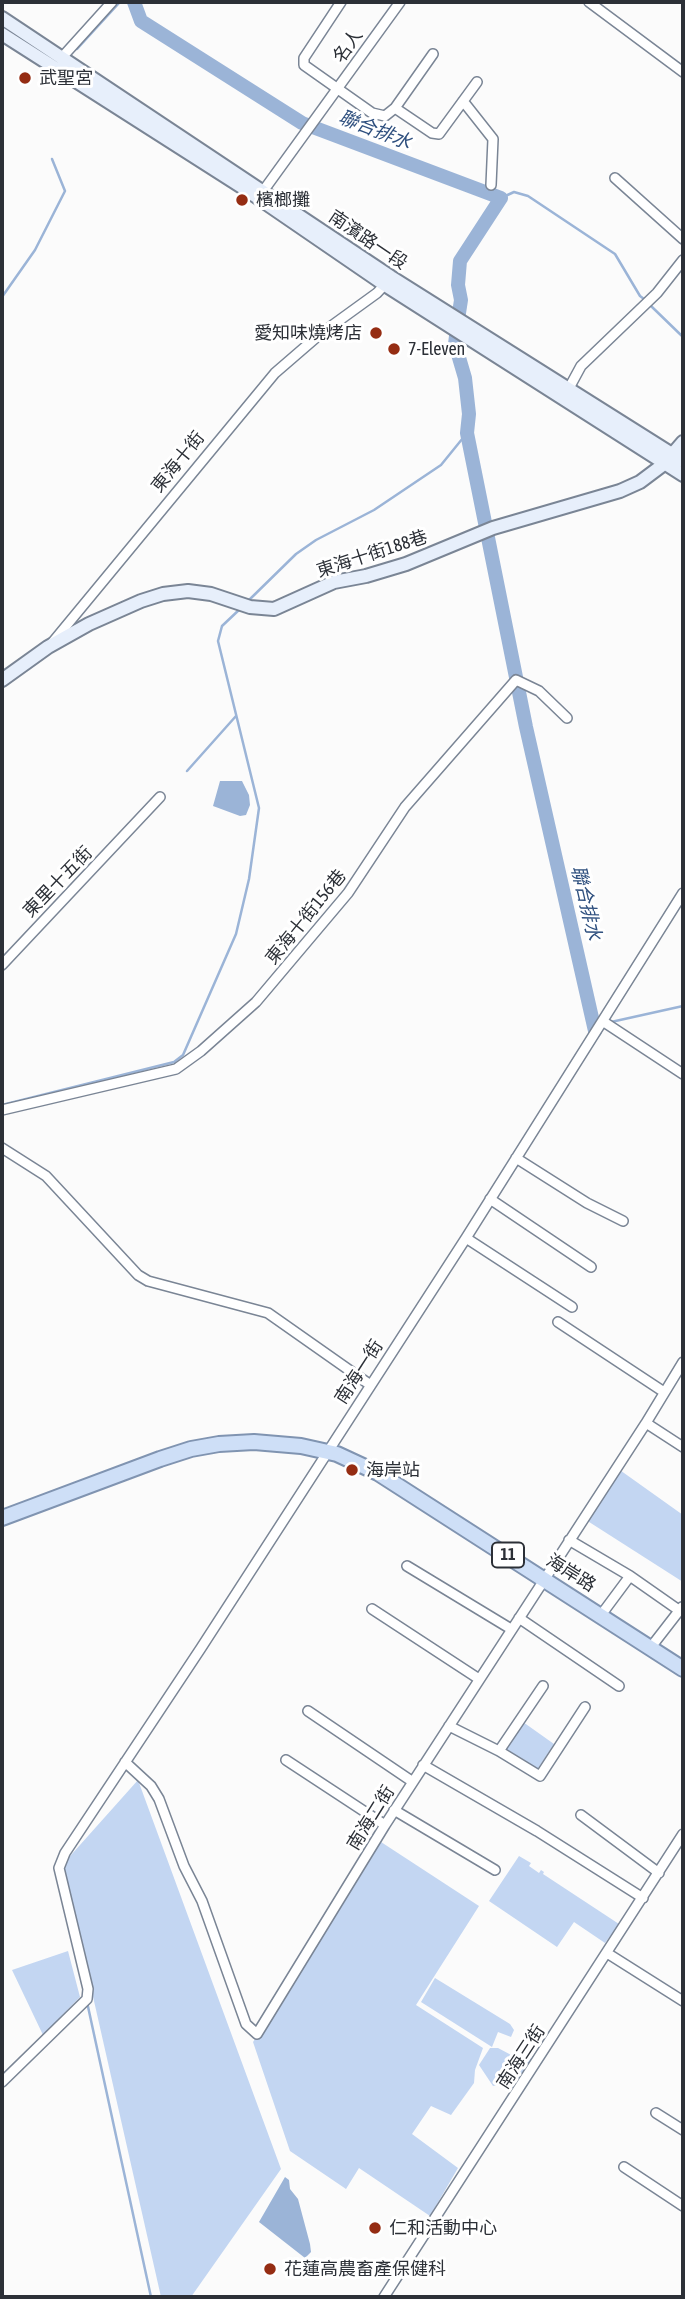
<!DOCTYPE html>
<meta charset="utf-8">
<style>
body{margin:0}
#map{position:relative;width:685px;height:2299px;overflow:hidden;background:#fbfbfb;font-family:"Asap Condensed",sans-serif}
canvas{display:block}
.frame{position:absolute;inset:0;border:4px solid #2c3037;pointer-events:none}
</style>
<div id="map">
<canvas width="685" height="2299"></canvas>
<div class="frame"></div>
</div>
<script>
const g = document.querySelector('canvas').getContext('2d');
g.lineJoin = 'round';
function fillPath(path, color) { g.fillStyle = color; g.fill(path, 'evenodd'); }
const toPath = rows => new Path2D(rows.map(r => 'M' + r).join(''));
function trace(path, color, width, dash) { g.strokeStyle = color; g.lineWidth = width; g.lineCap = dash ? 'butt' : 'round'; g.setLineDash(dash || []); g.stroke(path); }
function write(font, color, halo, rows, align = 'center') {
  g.font = font + ' "Asap Condensed","Noto Sans TC",sans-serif'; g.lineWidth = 6; g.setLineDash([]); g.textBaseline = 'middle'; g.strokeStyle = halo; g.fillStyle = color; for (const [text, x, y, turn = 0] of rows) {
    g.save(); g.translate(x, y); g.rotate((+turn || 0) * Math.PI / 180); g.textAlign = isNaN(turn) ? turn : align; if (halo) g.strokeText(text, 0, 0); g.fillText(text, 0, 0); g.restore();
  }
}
const green = toPath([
 [617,1468,683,1515,683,1582,586,1520],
 [523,1722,554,1744,537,1770,504,1752],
 [138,1780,281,2169,191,2297,161,2297,63,1864],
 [381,1842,479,1906,416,2005,483,2048,475,2070,474,2083,451,2115,431,2106,412,2134,458,2168,430,2216,359,2168,346,2189,290,2151,253,2042,292,1985],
 [519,1856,531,1863,529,1866,539,1873,541,1870,544,1872,543,1874,619,1924,605,1943,574,1922,557,1947,489,1901],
 [68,1951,80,1997,43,2035,12,1970],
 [435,1978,510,2024,514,2030,511,2037,498,2032,492,2047,421,2002],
 [490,2048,498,2048,515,2057,525,2054,533,2059,511,2091,504,2089,502,2084,493,2086,479,2065]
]);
const water = toPath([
 [220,781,242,781,249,795,250,805,246,815,240,816,213,806],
 [285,2177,289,2180,290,2189,298,2199,310,2244,311,2252,305,2258,259,2222]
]);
const stream = toPath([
 [77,49,120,2],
 [501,198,514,192,528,196,615,254,640,296,644,299],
 [2,297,35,250,65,191,52,159],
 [651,306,683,337],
 [247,602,296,554,316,540,374,510,441,465,467,433],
 [187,771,236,716],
 [611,1022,683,1006],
 [2,1105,174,1062,183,1055,236,934,249,879,259,808,218,641,222,626,240,609],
 [87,2002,151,2297]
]);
const river = toPath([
 [134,2,141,21,302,123,501,198,460,261,458,285,461,300,457,326],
 [456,336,455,344,465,378,469,414,467,433,526,727,595,1031]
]);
const street = toPath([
 [341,2,304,58,304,65,372,113,385,116,395,108,433,54],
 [589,2,683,72],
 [62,61,65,54,112,2],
 [463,101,493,139,491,185],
 [395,108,432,133,439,134,477,82],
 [615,178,683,239],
 [261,194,400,2],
 [568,390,581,366,657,293,683,260],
 [52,643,275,373,319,335,377,293,389,280],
 [2,965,160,797],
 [604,1022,683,1074],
 [2,1110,176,1069,201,1051,256,1002,348,893,405,807,516,680,539,691,567,718],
 [2,1148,46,1176,138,1275,148,1281,268,1313,369,1384],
 [516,1158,587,1203,623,1221],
 [490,1199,591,1267],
 [466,1238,572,1307],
 [558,1322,664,1392],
 [646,1423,683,1447],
 [569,1540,630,1576,680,1611],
 [407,1566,511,1629],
 [372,1609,479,1679],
 [601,1615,630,1576],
 [519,1618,619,1686],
 [651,1647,682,1607],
 [308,1711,413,1782],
 [449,1726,499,1751,540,1776,585,1707],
 [499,1751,543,1686],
 [286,1760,385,1825],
 [125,1762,151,1786,159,1799,184,1866,202,1901,246,2024,257,2034,385,1825,646,1423,683,1362],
 [423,1765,537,1831,643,1898],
 [394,1810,495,1870],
 [581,1815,659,1873],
 [607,1953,683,2001],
 [2,2082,87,1999,88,1989,59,1868,65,1853,201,1648,466,1238,683,893],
 [656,2113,683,2130],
 [624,2167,683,2206],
 [384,2297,683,1834]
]);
const secondary = toPath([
 [2,18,391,277,683,461],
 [2,34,245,189,385,285,683,475],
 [2,680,48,647,89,624,141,601,163,594,188,591,211,594,250,607,274,609,334,582,366,576,406,564,493,528,620,491,640,482,664,464,683,442]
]);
const primary = toPath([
 [2,1518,160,1459,191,1449,219,1444,254,1442,301,1446,337,1454,378,1473,683,1669]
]);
const markers = [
 [25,78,7,"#952d13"],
 [242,200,7,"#952d13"],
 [376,333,7,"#952d13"],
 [394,349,7,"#952d13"],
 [352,1470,7,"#952d13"],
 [375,2228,7,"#952d13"],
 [270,2269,7,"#952d13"]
];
const shields = [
 [508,1555,32]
];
const shieldNames = [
 ["11",508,1555]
];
const streetNames = [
 ["名人",348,46,-54],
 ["南濱路一段",368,240,34],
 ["東海十街",178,462,-51],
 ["東海十街188巷",372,554,-18],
 ["東里十五街",58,882,-46],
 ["東海十街156巷",306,917,-51],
 ["南海一街",359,1372,-57],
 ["海岸路",571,1573,32],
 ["南海二街",371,1818,-58],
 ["南海三街",521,2057,-57]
];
const poiNames = [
 ["武聖宮",39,78],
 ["檳榔攤",256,200],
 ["愛知味燒烤店",362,333,"right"],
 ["7-Eleven",408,349],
 ["海岸站",366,1470],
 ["仁和活動中心",389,2228],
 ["花蓮高農畜產保健科",284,2269]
];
const waterNames = [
 ["聯合排水",375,130,21],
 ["聯合排水",586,903,77]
];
fillPath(green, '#c3d6f2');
fillPath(water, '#9bb4d7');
trace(stream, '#9bb4d7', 2.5);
trace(river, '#9bb4d7', 14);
trace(street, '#7a8595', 12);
trace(secondary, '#7a8595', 16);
trace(primary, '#8094b1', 18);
trace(street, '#fff', 9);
trace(secondary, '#e7effb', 12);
trace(primary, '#cedff7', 14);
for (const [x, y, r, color] of markers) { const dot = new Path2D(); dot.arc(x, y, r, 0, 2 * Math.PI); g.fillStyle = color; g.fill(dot); trace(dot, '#fff', 2.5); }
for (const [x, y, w] of shields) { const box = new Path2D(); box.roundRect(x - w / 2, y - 12.5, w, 25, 5); g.fillStyle = '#fff'; g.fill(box); trace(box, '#2c3037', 2); }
write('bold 16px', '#2c3037', null, shieldNames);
write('18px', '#2c3037', '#fff', streetNames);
write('18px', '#2c3037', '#fff', poiNames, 'left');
write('italic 19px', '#2e4f7e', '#fff', waterNames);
</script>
